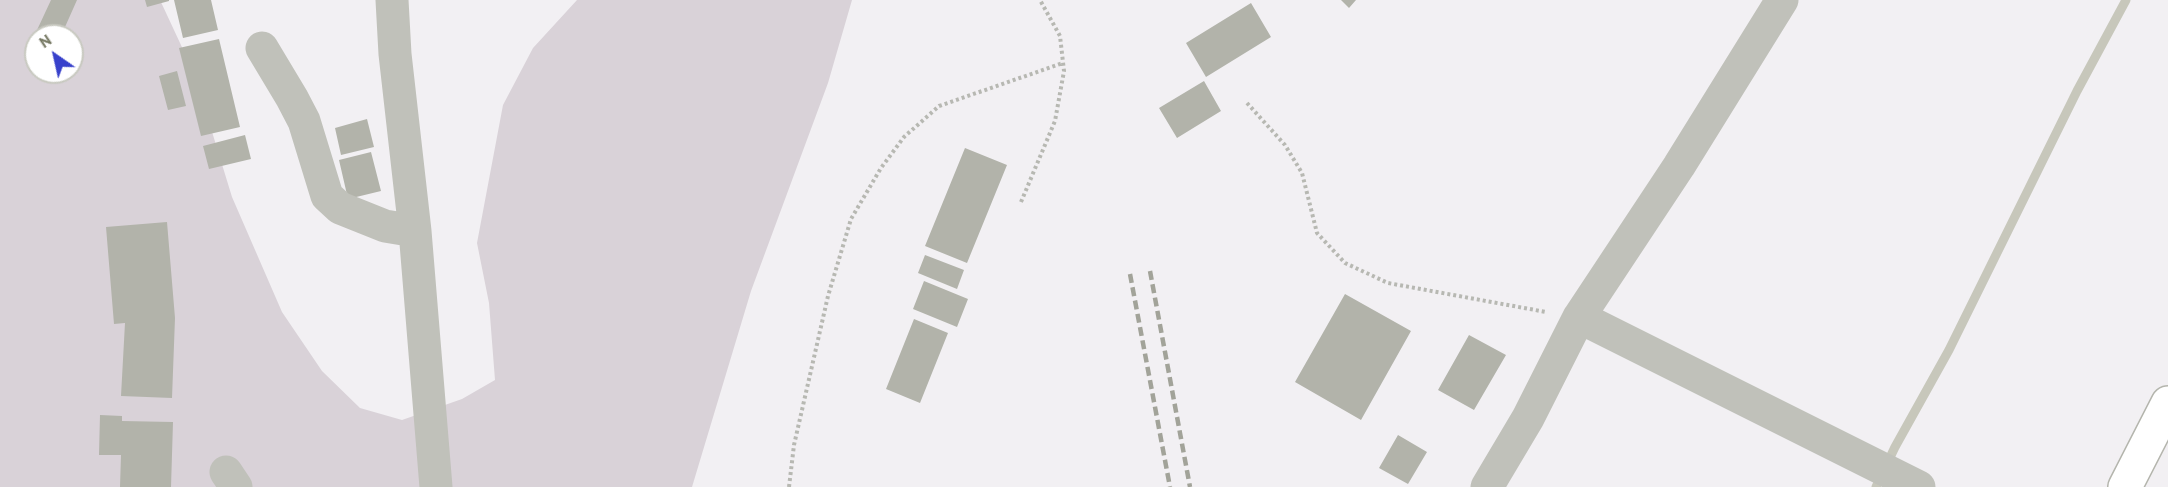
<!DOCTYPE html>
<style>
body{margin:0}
#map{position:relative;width:2168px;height:487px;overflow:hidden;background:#f2f0f3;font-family:"PT Sans",sans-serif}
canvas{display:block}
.north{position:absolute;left:24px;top:24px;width:60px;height:60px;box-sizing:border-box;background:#fff;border:2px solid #c8c9c0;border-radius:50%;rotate:326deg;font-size:16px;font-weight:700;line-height:24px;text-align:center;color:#757862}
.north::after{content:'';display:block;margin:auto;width:21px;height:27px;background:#3841cb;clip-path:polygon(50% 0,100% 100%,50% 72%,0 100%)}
</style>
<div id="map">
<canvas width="2168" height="487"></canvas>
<div class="north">N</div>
</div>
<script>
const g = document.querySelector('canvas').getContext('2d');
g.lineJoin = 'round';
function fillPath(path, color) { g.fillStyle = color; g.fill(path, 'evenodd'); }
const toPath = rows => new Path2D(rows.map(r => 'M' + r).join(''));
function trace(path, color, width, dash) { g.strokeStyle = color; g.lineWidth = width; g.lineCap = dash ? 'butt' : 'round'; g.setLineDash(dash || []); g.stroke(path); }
const green = toPath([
 [0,0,160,0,194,73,232,197,282,312,322,371,360,408,402,420,462,399,495,380,489,303,477,243,503,105,533,48,577,0,852,0,828,83,751,291,692,487,0,487],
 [36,36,72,36,72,72,36,72]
]);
const stream = toPath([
 [1876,487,1895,447,1949,350,2077,91,2126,0]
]);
const building = toPath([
 [51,0,77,0,61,36,36,36,36,45,31,43],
 [145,0,169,0,169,1,147,7],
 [174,0,211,0,218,30,183,38],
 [1341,0,1356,0,1349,8],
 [1251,3,1271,37,1206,77,1186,43],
 [219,39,240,127,201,136,179,48],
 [177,71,186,106,168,110,159,76],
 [1204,81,1221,111,1177,138,1159,108],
 [367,119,374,147,341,155,335,128],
 [245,135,251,159,209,169,203,146],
 [965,148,1007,165,967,263,925,246],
 [371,152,381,191,348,199,339,160],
 [167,222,175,318,172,398,121,396,125,323,114,324,106,227],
 [925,255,964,270,957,289,918,273],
 [924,281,968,299,957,327,913,309],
 [1345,294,1411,331,1361,420,1295,382],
 [914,319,948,333,920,403,886,389],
 [1469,335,1506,355,1474,410,1438,390],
 [100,415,122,416,122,421,173,422,171,487,120,487,121,455,99,455],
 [1398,435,1427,452,1408,484,1379,468]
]);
const path = toPath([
 [1247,103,1285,145,1302,173,1317,233,1345,263,1388,283,1546,312],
 [1021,202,1055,121,1064,71,1060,36,1040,0],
 [789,487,794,445,828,296,851,219,881,168,904,137,939,106,1063,63]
]);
const street = toPath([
 [392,0,395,54,415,231,436,487],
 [262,48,292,98,304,121,327,196,340,208,385,226,415,231],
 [1579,317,1919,487],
 [226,472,236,487],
 [1487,487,1528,418,1579,317,1679,166,1782,0]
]);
const secondary = toPath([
 [2125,487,2168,403]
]);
const rail = toPath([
 [1150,271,1190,487],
 [1130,274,1170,487]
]);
fillPath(green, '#d9d2d8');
trace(stream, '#c7c7bb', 9);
fillPath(building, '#b2b3aa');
trace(secondary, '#b4b5ad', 36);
trace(path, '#b7b8b2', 4, [3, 3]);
trace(street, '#c0c1ba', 33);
trace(secondary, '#fff', 33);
trace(rail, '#a2a399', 4.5, [9, 4.5]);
</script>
